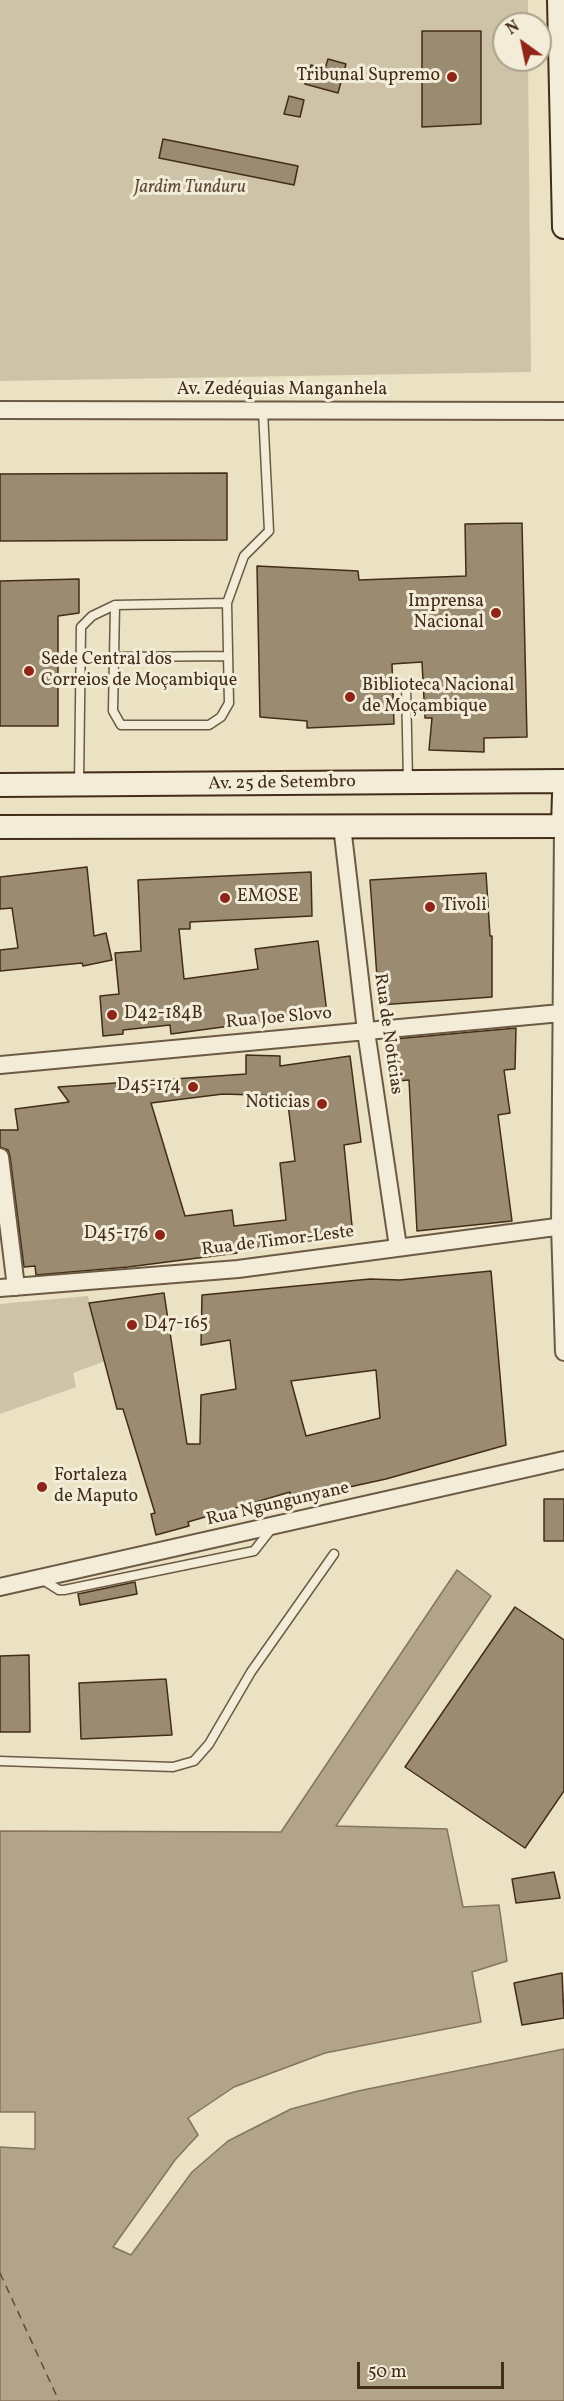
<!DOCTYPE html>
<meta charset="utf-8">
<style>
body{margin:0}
#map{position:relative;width:564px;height:2401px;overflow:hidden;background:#ebe2c3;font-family:Vollkorn,serif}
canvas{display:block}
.north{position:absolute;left:492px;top:12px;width:60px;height:60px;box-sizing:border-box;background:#f2ecd8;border:2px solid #aca08c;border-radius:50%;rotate:327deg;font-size:16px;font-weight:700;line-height:24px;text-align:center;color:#432d19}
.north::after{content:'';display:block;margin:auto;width:21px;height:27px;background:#8f2418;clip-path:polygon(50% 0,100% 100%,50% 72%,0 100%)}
.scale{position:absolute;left:357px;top:2362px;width:147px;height:27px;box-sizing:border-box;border:3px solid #432d19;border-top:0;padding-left:8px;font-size:18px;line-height:21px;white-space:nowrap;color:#432d19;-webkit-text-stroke:4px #f2ecd8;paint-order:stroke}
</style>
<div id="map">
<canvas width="564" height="2401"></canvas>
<div class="north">N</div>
<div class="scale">50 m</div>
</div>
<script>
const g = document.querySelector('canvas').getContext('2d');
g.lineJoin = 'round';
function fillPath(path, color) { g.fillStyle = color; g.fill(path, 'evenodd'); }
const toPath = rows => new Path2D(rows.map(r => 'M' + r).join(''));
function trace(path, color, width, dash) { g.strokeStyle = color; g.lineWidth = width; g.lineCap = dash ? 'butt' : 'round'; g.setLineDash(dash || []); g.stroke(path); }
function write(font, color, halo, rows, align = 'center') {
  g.font = font + ' Vollkorn,serif'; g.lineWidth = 6; g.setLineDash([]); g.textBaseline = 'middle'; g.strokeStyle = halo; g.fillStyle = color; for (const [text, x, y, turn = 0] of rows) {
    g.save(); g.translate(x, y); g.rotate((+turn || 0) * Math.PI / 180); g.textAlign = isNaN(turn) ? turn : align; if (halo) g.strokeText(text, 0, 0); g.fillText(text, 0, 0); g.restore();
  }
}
const green = toPath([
 [0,0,528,0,528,24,504,24,504,60,528,60,531,372,0,381],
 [88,1296,105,1361,73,1373,76,1387,0,1414,0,1304]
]);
const water = toPath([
 [457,1570,491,1596,336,1826,447,1829,463,1907,499,1905,507,1961,472,1972,481,2022,325,2053,234,2087,188,2118,198,2135,175,2160,113,2247,131,2255,192,2172,228,2141,291,2109,358,2091,564,2049,564,2401,0,2401,0,2147,35,2149,35,2112,0,2112,0,1831,281,1832,457,1570]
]);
const ferry = toPath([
 [0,2273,59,2401]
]);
const building = toPath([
 [422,31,481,31,481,124,422,127,422,31],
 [328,59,346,64,338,93,305,84,311,65,325,69,328,59],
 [289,96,304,100,300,117,284,114,289,96],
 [163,139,298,166,294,185,159,158,163,139],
 [227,473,227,540,0,541,0,474,227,473],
 [522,523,527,737,484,738,484,752,429,750,432,718,425,718,422,662,392,664,394,724,307,728,307,721,260,717,257,566,358,571,359,580,466,576,465,524,522,523],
 [79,579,79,613,58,616,58,726,0,726,0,581,79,579],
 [87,867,94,936,106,933,112,960,83,966,82,963,0,971,0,950,18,948,12,908,0,909,0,877,87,867],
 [311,872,312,916,190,922,190,929,179,929,184,979,258,969,255,949,318,941,327,1013,171,1034,170,1025,123,1030,123,1034,103,1036,100,996,119,994,115,953,141,951,138,880,311,872],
 [486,873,490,936,492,936,492,997,379,1005,370,880,486,873],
 [516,1028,515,1069,504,1070,510,1113,498,1115,512,1221,417,1231,409,1080,398,1081,394,1039,516,1028],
 [246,1055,280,1056,280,1066,350,1056,361,1142,344,1145,353,1236,237,1249,237,1253,128,1267,36,1275,35,1266,24,1267,10,1156,8,1150,0,1147,0,1130,18,1130,15,1109,69,1102,58,1087,246,1074,246,1055],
 [223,1094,287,1096,295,1161,280,1163,286,1220,234,1226,232,1210,185,1216,151,1103,223,1094],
 [491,1271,506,1445,386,1479,290,1500,290,1492,188,1522,189,1526,156,1535,151,1514,155,1513,123,1409,117,1409,89,1303,164,1293,187,1444,200,1444,201,1395,236,1389,230,1340,201,1345,202,1295,370,1279,400,1280,491,1271],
 [376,1370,380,1418,306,1436,291,1381,376,1370],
 [544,1499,564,1499,564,1541,544,1541,544,1499],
 [135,1582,137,1594,80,1605,78,1594,135,1582],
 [515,1607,564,1640,564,1791,525,1848,405,1767,515,1607],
 [29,1655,30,1732,0,1732,0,1656,29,1655],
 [166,1679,172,1735,81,1739,79,1683,166,1679],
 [554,1872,560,1898,516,1903,512,1879,554,1872],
 [562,1973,564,2018,522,2025,514,1983,562,1973]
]);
const service = toPath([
 [115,605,113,711,121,725,209,725,221,717,229,703,227,603,244,556,269,531,263,411],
 [114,657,228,656],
 [406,684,408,782],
 [79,783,81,627,92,616,115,605,227,603],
 [40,1578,59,1590,64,1590,254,1551,272,1528],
 [0,1761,173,1767,194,1761,209,1744,251,1672,334,1554]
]);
const minor = toPath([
 [0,410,564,411],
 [342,826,366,1031,398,1247],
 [563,826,560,1226,564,1352],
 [0,1065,561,1013],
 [0,1157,16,1287],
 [0,1288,238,1269,564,1226],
 [0,1587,564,1460]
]);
const secondary = toPath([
 [559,0,564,227],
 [0,785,564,781],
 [563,826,564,794],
 [0,827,564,826]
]);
const markers = [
 [452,77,6,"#8f2418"],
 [496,613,6,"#8f2418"],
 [29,671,6,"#8f2418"],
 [350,697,6,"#8f2418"],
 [225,898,6,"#8f2418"],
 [430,907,6,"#8f2418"],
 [112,1015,6,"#8f2418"],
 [193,1087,6,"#8f2418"],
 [322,1104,6,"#8f2418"],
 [160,1235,6,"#8f2418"],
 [132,1325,6,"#8f2418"],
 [42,1487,6,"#8f2418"]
];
const poiNames = [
 ["Tribunal Supremo",440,77,"right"],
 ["Imprensa",484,603,"right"],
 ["Nacional",484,624,"right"],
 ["Sede Central dos",41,661],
 ["Correios de Moçambique",41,682],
 ["Biblioteca Nacional",362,687],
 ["de Moçambique",362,708],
 ["EMOSE",237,898],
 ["Tivoli",442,907],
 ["D42-184B",124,1015],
 ["D45-174",181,1087,"right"],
 ["Noticias",310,1104,"right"],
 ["D45-176",148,1235,"right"],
 ["D47-165",144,1325],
 ["Fortaleza",54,1477],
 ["de Maputo",54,1498]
];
const parkNames = [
 ["Jardim Tunduru",190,189]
];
const streetNames = [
 ["Av. Zedéquias Manganhela",282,391],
 ["Av. 25 de Setembro",282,784,-1],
 ["Rua Joe Slovo",279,1019,-5],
 ["Rua de Notícias",387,1034,82],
 ["Rua de Timor-Leste",278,1242,-7],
 ["Rua Ngungunyane",278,1505,-13]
];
fillPath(green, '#cec3a6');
fillPath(water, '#b2a489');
trace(water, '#86745c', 1.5);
trace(ferry, '#5f4b35', 1.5, [8, 6]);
fillPath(building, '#9a8b71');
trace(building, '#432d19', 1.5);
trace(service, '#6d5a44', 11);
trace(minor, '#6d5a44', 20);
trace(secondary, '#432d19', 26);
trace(service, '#f2ecd8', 8);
trace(minor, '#f2ecd8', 16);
trace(secondary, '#f2ecd8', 22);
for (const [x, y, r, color] of markers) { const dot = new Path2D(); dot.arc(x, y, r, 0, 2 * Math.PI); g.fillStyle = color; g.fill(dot); trace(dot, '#f2ecd8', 2); }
write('18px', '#432d19', '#f2ecd8', poiNames, 'left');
write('italic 18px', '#5f4b35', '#f2ecd8', parkNames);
write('18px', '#432d19', '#f2ecd8', streetNames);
</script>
